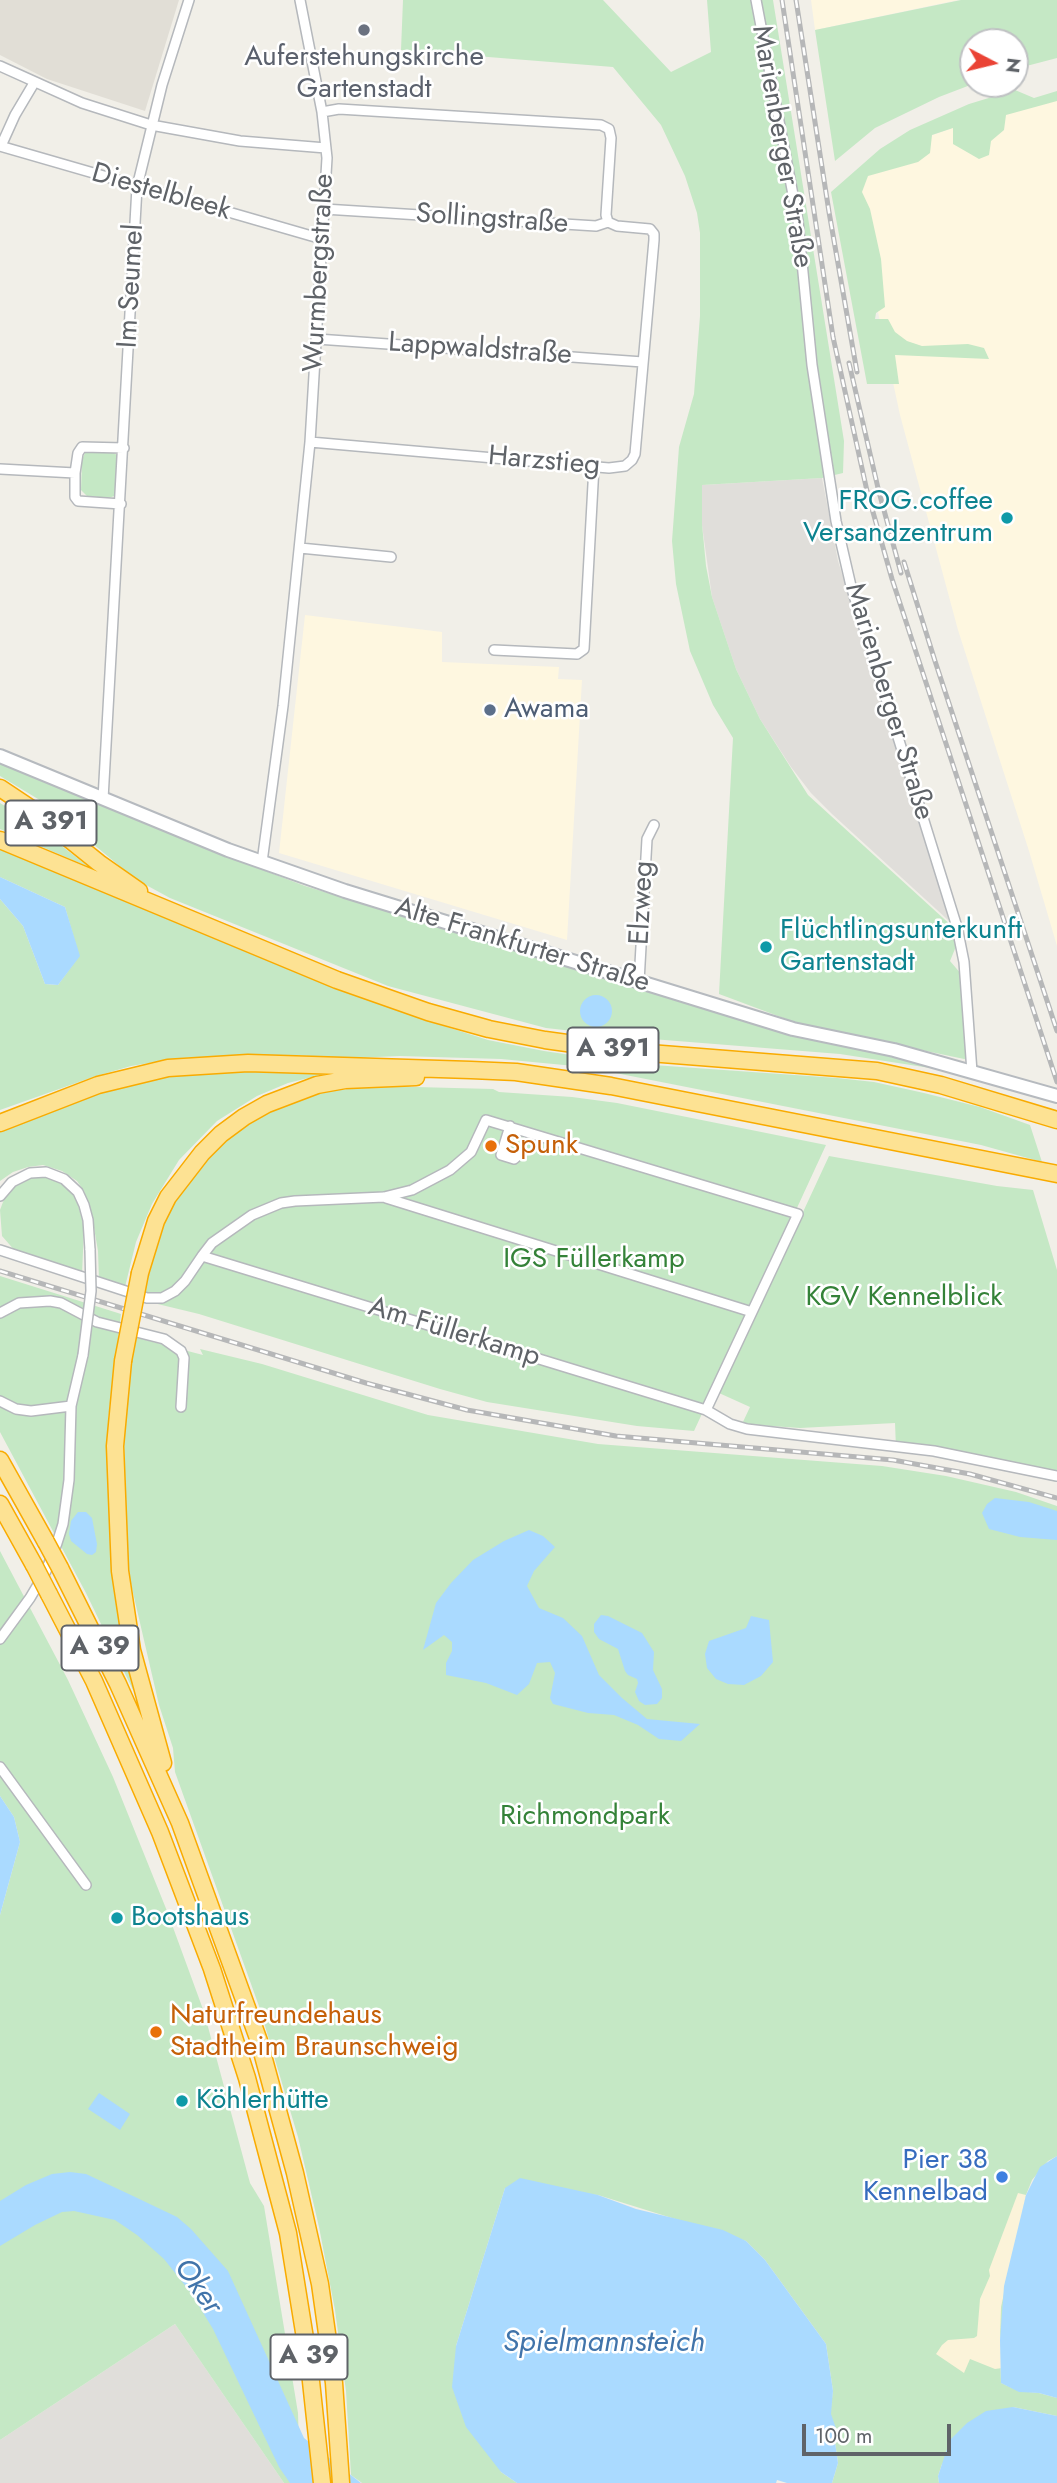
<!DOCTYPE html>
<meta charset="utf-8">
<style>
body{margin:0}
#map{position:relative;width:1057px;height:2483px;overflow:hidden;background:#f1efe8;font-family:Jost,sans-serif}
canvas{display:block}
.north{position:absolute;left:959px;top:28px;width:70px;height:70px;box-sizing:border-box;background:#fff;border:2px solid #bfc1c3;border-radius:50%;rotate:97deg;font-size:19px;font-weight:700;line-height:28px;text-align:center;color:#5f6368}
.north::after{content:'';display:block;margin:auto;width:24px;height:32px;background:#ea4335;clip-path:polygon(50% 0,100% 100%,50% 72%,0 100%)}
.scale{position:absolute;left:802px;top:2424px;width:149px;height:32px;box-sizing:border-box;border:4px solid #5f6368;border-top:0;padding-left:9px;font-size:21px;line-height:24px;white-space:nowrap;color:#5f6368;-webkit-text-stroke:5px #fff;paint-order:stroke}
</style>
<div id="map">
<canvas width="1057" height="2483"></canvas>
<div class="north">N</div>
<div class="scale">100 m</div>
</div>
<script>
const g = document.querySelector('canvas').getContext('2d');
g.lineJoin = 'round';
function fillPath(path, color) { g.fillStyle = color; g.fill(path, 'evenodd'); }
const toPath = rows => new Path2D(rows.map(r => 'M' + r).join(''));
function trace(path, color, width, dash) { g.strokeStyle = color; g.lineWidth = width; g.lineCap = dash ? 'butt' : 'round'; g.setLineDash(dash || []); g.stroke(path); }
function write(font, color, halo, rows, align = 'center') {
  g.font = font + ' Jost,sans-serif'; g.lineWidth = 5; g.setLineDash([]); g.textBaseline = 'middle'; g.strokeStyle = halo; g.fillStyle = color; for (const [text, x, y, turn = 0] of rows) {
    g.save(); g.translate(x, y); g.rotate((+turn || 0) * Math.PI / 180); g.textAlign = isNaN(turn) ? turn : align; if (halo) g.strokeText(text, 0, 0); g.fillText(text, 0, 0); g.restore();
  }
}
const commercial = toPath([
 [811,0,958,0,815,30],
 [1057,99,1057,946,1029,851,958,630,900,415,851,186,897,148,1015,105],
 [305,615,442,632,442,662,559,667,558,679,582,680,567,940,279,853]
]);
const industrial = toPath([
 [822,478,838,561,948,913,948,920,832,814,811,793,791,767,760,719,736,669,712,597,702,525,702,485],
 [175,2324,284,2483,0,2483,0,2440]
]);
const education = toPath([
 [0,0,179,0,145,111,47,79,0,55]
]);
const green = toPath([
 [403,0,603,0,671,72,711,52,707,0,773,0,844,441,843,473,822,478,702,485,702,524,706,566,712,597,736,669,760,719,808,795,954,928,957,944,950,961,962,975,969,1060,802,1025,719,994,733,738,713,705,690,651,676,584,672,541,679,447,694,394,700,316,700,233,697,213,685,176,661,125,613,67,401,50],
 [961,0,1057,0,1057,58,1015,69,1015,42,973,42,973,84,939,97,875,128,835,161,815,30],
 [1015,90,1034,98,1057,91,1057,101,1006,115,1004,130,991,141,989,155,979,159,953,144,953,128,932,135,930,153,918,162,868,176,862,192,870,209,881,259,885,307,876,313,875,319,888,319,895,332,907,341,922,346,968,344,984,348,989,359,895,355,899,384,867,384,831,192,880,149,910,130,969,104],
 [92,451,112,452,117,455,119,460,116,494,114,496,109,498,87,496,81,490,82,460,85,453],
 [0,763,192,843,305,886,796,1036,896,1056,931,1066,930,1068,840,1054,627,1037,546,1028,388,986,170,898,135,879,43,802,0,776],
 [0,803,28,820,89,867,0,829],
 [0,849,317,981,425,1020,488,1040,544,1051,625,1063,837,1078,874,1082,924,1093,980,1107,1030,1125,1042,1162,981,1145,585,1067,501,1059,400,1056,352,1058,288,1055,180,1058,131,1066,93,1077,0,1110,0,899,23,926,45,984,58,985,79,956,65,907,0,877],
 [228,1070,329,1073,288,1083,257,1096,217,1121,179,1160,152,1204,136,1242,125,1287,99,1281,98,1251,92,1216,84,1191,77,1181,62,1171,43,1165,28,1167,13,1172,0,1181,0,1129,97,1091,181,1073],
 [377,1086,493,1089,499,1092,572,1097,617,1103,826,1145,694,1431,637,1426,487,1402,440,1389,199,1314,141,1300,153,1247,177,1191,194,1167,239,1126,294,1099,321,1092],
 [829,1156,997,1186,1033,1190,1057,1270,1057,1482,972,1461,896,1448,895,1423,800,1428,742,1424,750,1407,719,1393],
 [35,1176,49,1176,67,1184,76,1197,84,1227,82,1275,16,1252,2,1236,0,1210,6,1194,18,1181],
 [0,1276,121,1314,108,1420,109,1520,116,1595,135,1690,133,1690,86,1593,0,1432],
 [134,1337,203,1355,200,1349,262,1364,428,1415,598,1444,882,1466,946,1476,1016,1492,1057,1506,1057,2156,1048,2161,1032,2180,1026,2195,1012,2249,1000,2340,1001,2383,1019,2391,1039,2393,1057,2398,1057,2416,1013,2407,942,2464,938,2476,939,2483,832,2483,838,2463,835,2442,838,2434,830,2414,833,2391,826,2344,765,2260,746,2241,598,2195,505,2188,456,2346,501,2472,517,2483,362,2483,351,2475,346,2391,335,2310,319,2227,298,2137,260,2009,175,1772,173,1748,159,1705,128,1571,124,1440],
 [0,1551,68,1680,113,1777,167,1911,204,2012,250,2183,264,2206,298,2413,300,2483,284,2483,175,2324,0,2440,0,1915,20,1842,14,1817,0,1796]
]);
const sand = toPath([
 [1018,2193,1026,2195,1001,2307,1000,2340,1002,2368,995,2369,970,2359,964,2373,936,2354,942,2345,948,2340,974,2338,977,2336,980,2299,990,2276,989,2270]
]);
const water = toPath([
 [0,877,65,907,80,956,58,985,45,984,23,926,0,899],
 '580 1011a16 16 0 1 1 32 0a16 16 0 1 1-32 0Z',
 [995,1498,1029,1502,1057,1511,1057,1540,1020,1537,989,1529,982,1513,987,1504],
 [78,1512,86,1512,92,1518,97,1544,96,1552,92,1555,87,1554,71,1541,69,1534,71,1521],
 [529,1530,543,1536,555,1547,534,1571,527,1586,539,1608,563,1618,582,1636,599,1675,622,1698,647,1719,700,1724,681,1741,659,1739,638,1725,614,1715,588,1713,553,1704,550,1698,555,1673,550,1662,537,1663,529,1684,517,1695,486,1683,446,1675,446,1663,452,1651,452,1642,444,1635,423,1650,436,1603,451,1583,473,1560,504,1541],
 [601,1615,608,1616,642,1633,654,1652,653,1670,662,1689,662,1698,657,1704,645,1705,639,1701,635,1692,638,1683,637,1679,628,1675,625,1671,618,1649,599,1639,594,1632,594,1624],
 [751,1616,769,1620,773,1662,761,1676,744,1685,728,1684,716,1679,707,1668,705,1654,709,1641,746,1628],
 [0,1796,14,1817,20,1842,0,1915],
 [99,2093,130,2114,120,2130,88,2109],
 [1057,2156,1057,2398,1039,2393,1019,2392,1001,2383,1000,2340,1004,2286,1026,2195,1040,2167],
 [70,2172,86,2174,133,2196,177,2217,191,2229,228,2271,304,2438,361,2483,290,2483,279,2467,213,2329,191,2293,164,2259,137,2235,115,2220,74,2211,62,2212,35,2225,0,2246,0,2201,26,2185,52,2174],
 [520,2178,598,2195,636,2209,723,2230,746,2241,765,2260,826,2344,833,2391,831,2414,838,2434,835,2442,838,2463,832,2483,787,2483,777,2480,776,2483,517,2483,501,2472,466,2427,452,2387,456,2346,505,2188],
 [1013,2407,1057,2416,1057,2483,939,2483,938,2476,950,2440,967,2423,986,2411]
]);
const street = toPath([
 [756,0,798,221,812,365,836,521,851,586,957,927,964,962,972,1072],
 [0,66,82,103,151,125,240,141,326,148],
 [322,112,339,109,601,125,609,129,611,138,606,215,608,222],
 [0,146,322,239],
 [1,146,15,115,34,83],
 [317,339,643,362],
 [310,442,609,468,625,466,632,460,635,454,654,240,654,234,650,229,617,226,608,222,596,226,324,209],
 [0,469,75,473],
 [121,504,78,501,75,497,75,473,78,453,82,447,124,448],
 [300,548,391,557],
 [494,650,577,654,584,649,594,466],
 [103,799,137,187,162,85,189,0],
 [262,862,283,706,310,442,327,158,322,112,300,0],
 [639,982,647,839,654,825],
 [510,1126,501,1155,514,1159,522,1152],
 [0,1196,12,1182,30,1173,46,1172,64,1179,78,1192,84,1205,88,1220,90,1250],
 [386,1198,752,1312],
 [0,1250,147,1298,162,1298,175,1291,185,1281,202,1256,212,1243,252,1215,281,1203,295,1201,384,1197,412,1190,450,1170,471,1152,486,1120,798,1214,706,1410,202,1256],
 [0,1313,19,1303,50,1301,61,1303,97,1322,164,1339,181,1351,184,1358,181,1407],
 [0,1401,16,1409,31,1411,71,1406],
 [706,1410,730,1424,747,1429,934,1451,1057,1476],
 [0,1639,30,1598,46,1571,57,1543,63,1524,69,1480,71,1406,83,1355],
 [0,1767,86,1885]
]);
const secondary = toPath([
 [0,756,228,850,345,891,793,1029,894,1050,1057,1096]
]);
const highway = toPath([
 [0,788,33,810,99,863,139,891],
 [0,840,337,980,428,1012,489,1029,545,1040,624,1051,877,1071,941,1085,1057,1120],
 [0,1123,98,1085,168,1068,248,1063,471,1070,516,1072,611,1086,1057,1174],
 [140,1273,156,1221,168,1197,202,1153,221,1134,244,1117,267,1104,317,1085,345,1080,416,1077],
 [123,1361,115,1446,120,1571,132,1650,163,1763],
 [0,1460,46,1542],
 [0,1504,34,1565],
 [60,1568,118,1684,180,1823,259,2041,295,2173,320,2284,334,2383,341,2483],
 [49,1594,94,1681,160,1832,212,1969,247,2078,288,2233,309,2363,322,2483]
]);
const rail = toPath([
 [782,0,833,337,867,491,892,579,1057,1082],
 [796,0,829,212,857,372],
 [849,363,878,488,901,573],
 [904,562,935,661,1057,1031],
 [0,1271,366,1383,467,1410,616,1436,893,1460,970,1474,1057,1498]
]);
const streetBridge = toPath([
 [83,1355,91,1291,90,1250]
]);
const highwayBridge = toPath([
 [123,1361,140,1273],
 [46,1542,60,1568],
 [34,1565,49,1594]
]);
const markers = [
 [364,30,7,"#6b7280"],
 [1007,518,7,"#0f9aa8"],
 [490,710,7,"#5c6f8a"],
 [766,947,7,"#0f9aa8"],
 [491,1146,7,"#e8710a"],
 [117,1918,7,"#0f9aa8"],
 [156,2032,7,"#e8710a"],
 [182,2101,7,"#0f9aa8"],
 [1002,2177,7,"#3f7fe0"]
];
const shields = [
 [51,823,91],
 [613,1050,91],
 [100,1648,77],
 [309,2357,77]
];
const shieldNames = [
 ["A 391",51,823],
 ["A 391",613,1050],
 ["A 39",100,1648],
 ["A 39",309,2357]
];
const worshipNames = [
 ["Auferstehungskirche",364,58],
 ["Gartenstadt",364,90]
];
const streetNames = [
 ["Marienberger Straße",781,147,80],
 ["Diestelbleek",161,193,16],
 ["Sollingstraße",492,220,4],
 ["Wurmbergstraße",320,273,-87],
 ["Im Seumel",132,286,-87],
 ["Lappwaldstraße",480,350,4],
 ["Harzstieg",544,462,5],
 ["Marienberger Straße",888,702,73],
 ["Elzweg",643,903,-87],
 ["Alte Frankfurter Straße",522,946,17],
 ["Am Füllerkamp",454,1333,17]
];
const cultureNames = [
 ["FROG.coffee",993,502,"right"],
 ["Versandzentrum",993,534,"right"],
 ["Flüchtlingsunterkunft",780,931],
 ["Gartenstadt",780,963],
 ["Bootshaus",131,1918],
 ["Köhlerhütte",196,2101]
];
const serviceNames = [
 ["Awama",504,710]
];
const foodNames = [
 ["Spunk",505,1146],
 ["Naturfreundehaus",170,2016],
 ["Stadtheim Braunschweig",170,2048]
];
const parkNames = [
 ["IGS Füllerkamp",594,1260],
 ["KGV Kennelblick",904,1298],
 ["Richmondpark",585,1817]
];
const shopNames = [
 ["Pier 38",988,2161],
 ["Kennelbad",988,2193]
];
const waterNames = [
 ["Oker",197,2287,55],
 ["Spielmannsteich",604,2344]
];
fillPath(commercial, '#fef7e0');
fillPath(industrial, '#e0deda');
fillPath(education, '#e1ded6');
fillPath(green, '#c5e8c5');
fillPath(sand, '#fbf3d9');
fillPath(water, '#aadaff');
trace(street, '#b5b8bc', 12);
trace(secondary, '#b6babf', 16);
trace(highway, '#f9ab00', 19);
trace(street, '#fff', 9);
trace(secondary, '#fff', 12);
trace(highway, '#fde293', 16);
trace(rail, '#b6b7b8', 5);
trace(rail, '#fff', 2.5, [8]);
trace(streetBridge, '#b5b8bc', 12, []);
trace(highwayBridge, '#f9ab00', 19, []);
trace(streetBridge, '#fff', 9);
trace(highwayBridge, '#fde293', 16);
for (const [x, y, r, color] of markers) { const dot = new Path2D(); dot.arc(x, y, r, 0, 2 * Math.PI); g.fillStyle = color; g.fill(dot); trace(dot, '#fff', 2.5); }
for (const [x, y, w] of shields) { const box = new Path2D(); box.roundRect(x - w / 2, y - 22.5, w, 45, 5); g.fillStyle = '#fff'; g.fill(box); trace(box, '#5f6368', 2); }
write('bold 26px', '#5f6368', null, shieldNames);
write('28px', '#5b616d', '#fff', worshipNames);
write('28px', '#5f6368', '#fff', streetNames);
write('28px', '#0d838f', '#fff', cultureNames, 'left');
write('28px', '#4e5e75', '#fff', serviceNames, 'left');
write('28px', '#c56008', '#fff', foodNames, 'left');
write('28px', '#348238', '#fff', parkNames);
write('28px', '#366cbe', '#fff', shopNames, 'right');
write('italic 30px', '#4174aa', '#fff', waterNames);
</script>
